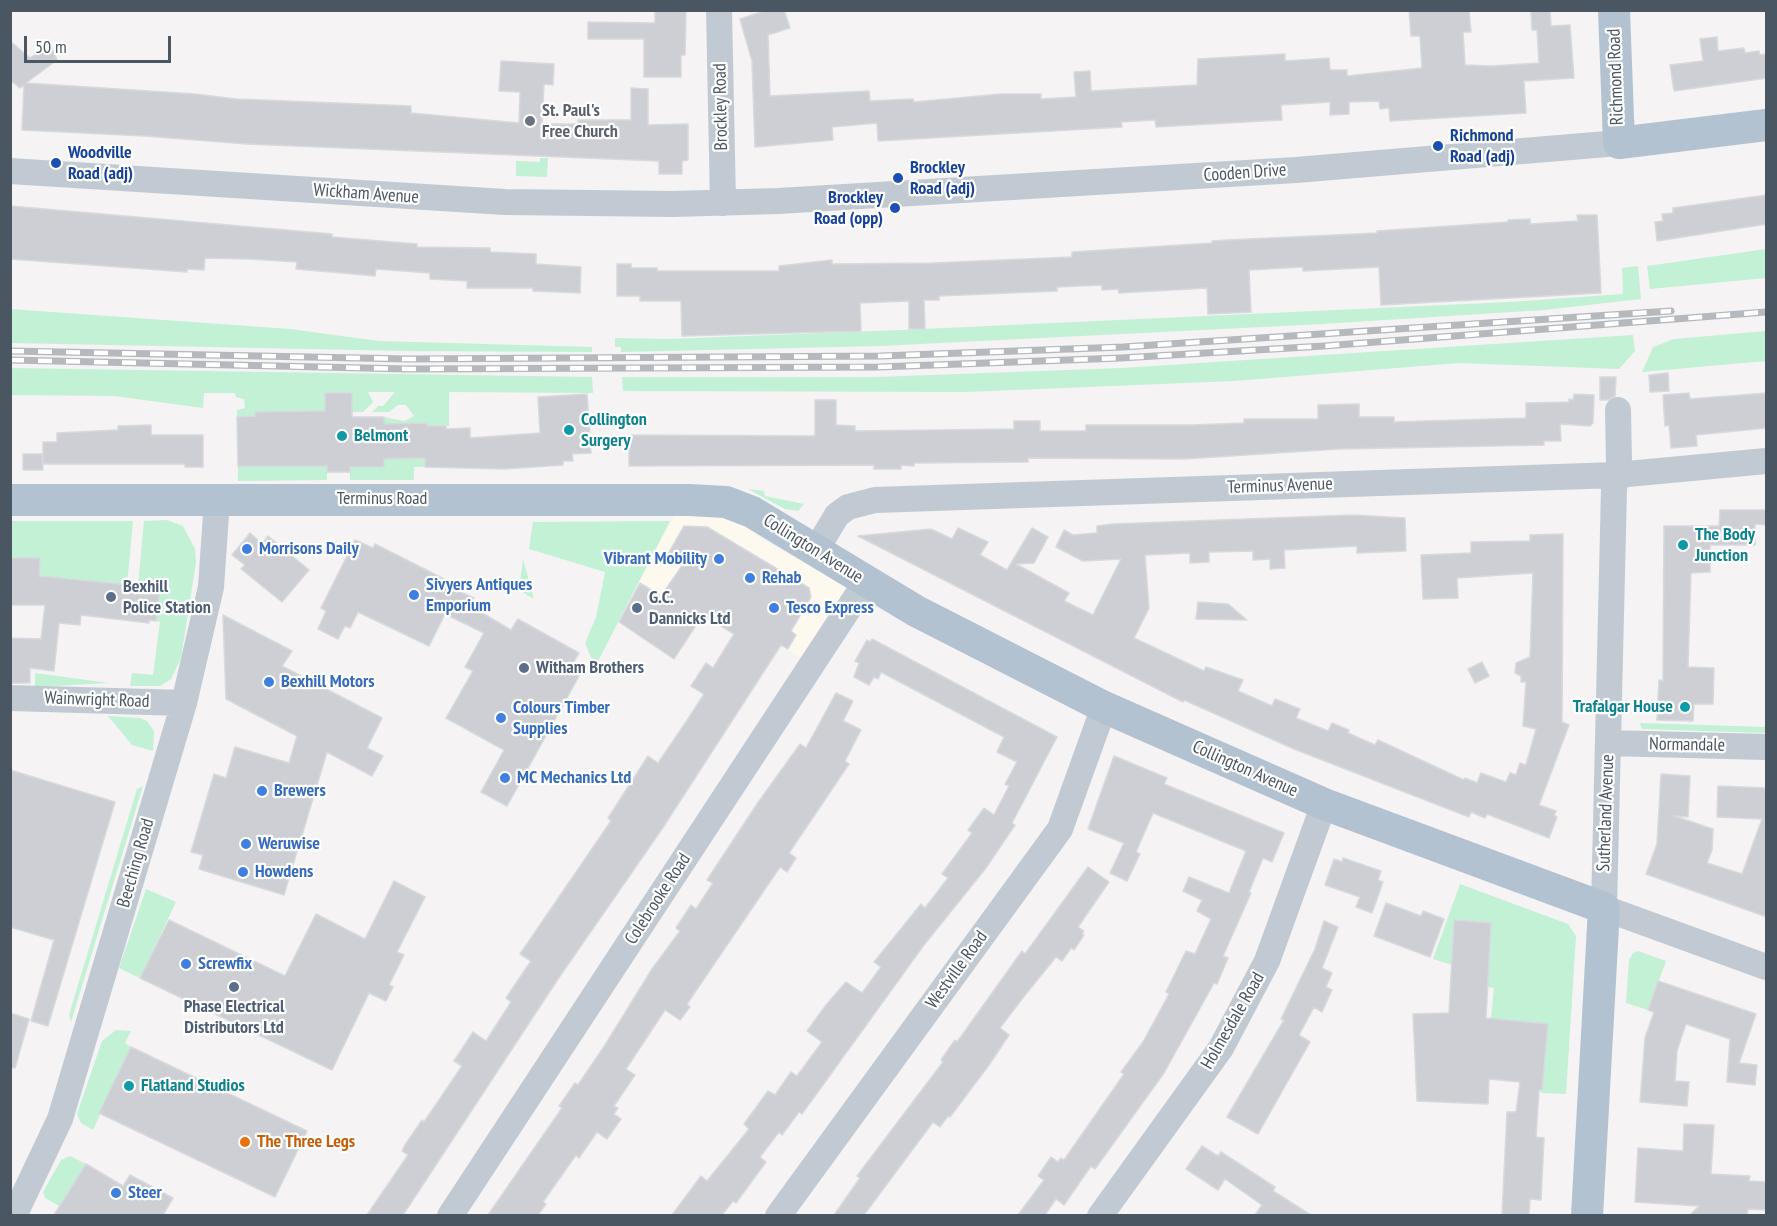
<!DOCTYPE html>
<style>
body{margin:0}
#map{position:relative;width:1777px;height:1226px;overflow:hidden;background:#f5f3f3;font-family:"PT Sans Narrow",sans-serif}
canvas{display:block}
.frame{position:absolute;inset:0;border:12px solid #4a5661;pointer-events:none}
.scale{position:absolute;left:24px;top:36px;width:147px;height:27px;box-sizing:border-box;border:3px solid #4a5661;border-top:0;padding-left:8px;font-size:18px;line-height:21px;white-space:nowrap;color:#4a5661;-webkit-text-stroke:4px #fff;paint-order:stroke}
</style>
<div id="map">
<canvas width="1777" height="1226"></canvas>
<div class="frame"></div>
<div class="scale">50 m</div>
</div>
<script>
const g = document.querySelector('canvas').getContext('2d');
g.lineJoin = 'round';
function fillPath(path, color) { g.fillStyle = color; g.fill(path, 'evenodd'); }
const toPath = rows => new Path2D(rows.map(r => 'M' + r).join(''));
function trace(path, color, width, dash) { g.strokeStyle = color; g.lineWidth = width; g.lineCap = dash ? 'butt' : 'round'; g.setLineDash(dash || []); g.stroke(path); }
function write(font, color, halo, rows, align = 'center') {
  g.font = font + ' "PT Sans Narrow",sans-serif'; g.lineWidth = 4.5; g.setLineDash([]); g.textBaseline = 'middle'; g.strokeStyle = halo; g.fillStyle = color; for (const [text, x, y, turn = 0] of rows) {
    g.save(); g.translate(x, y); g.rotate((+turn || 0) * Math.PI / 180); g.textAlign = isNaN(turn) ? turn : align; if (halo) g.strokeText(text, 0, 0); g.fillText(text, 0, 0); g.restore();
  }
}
const commercial = toPath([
 [675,514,729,514,750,525,757,536,847,588,801,658,711,605,675,660,618,622]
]);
const green = toPath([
 [540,158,548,158,547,177,516,176,516,161,540,162],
 [1766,249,1766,278,1650,289,1647,266],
 [1638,266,1641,299,1544,310,1322,324,880,346,621,352,621,347,615,347,615,338,669,339,901,330,1510,302,1623,294,1622,268],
 [10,309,290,329,379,341,592,347,592,352,408,351,11,343],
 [1766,331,1766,361,1642,372,1653,347,1674,339],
 [1633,335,1635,351,1619,369,1459,363,1234,381,966,392,623,391,622,377,876,377,1122,368],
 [11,368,592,377,593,393,449,392,449,426,427,426,427,423,384,424,384,417,404,421,414,416,406,405,398,405,389,412,372,412,378,406,383,406,395,392,368,392,373,402,363,412,352,412,352,393,325,393,325,411,256,412,255,416,237,417,237,410,245,408,244,399,236,397,235,393,204,393,203,408,114,396,11,395],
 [425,458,425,467,414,467,414,480,350,480,350,467,383,467,384,459],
 [238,466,327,466,327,480,238,481],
 [748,489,764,491,765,496,804,504,798,511,785,509],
 [167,520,183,526,195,549,196,562,181,658,171,679,160,686,130,686,132,673,153,675,160,622,156,621,160,588,138,586,144,521],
 [11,521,133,521,127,585,64,578,61,606,39,605,39,559,11,558],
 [670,521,644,572,595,667,585,643,596,617,605,572,529,549,533,522],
 [523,559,534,599,519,590],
 [35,673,109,683,35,687],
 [108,716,140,718,147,721,154,731,153,751,132,745],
 [1640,723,1766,727,1766,733,1642,729],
 [143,786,71,1022,69,1015,137,789],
 [1460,884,1568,924,1576,936,1566,1094,1541,1093,1547,1024,1491,1019,1494,988,1488,987,1491,923,1454,920,1452,965,1433,959],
 [146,889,176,902,140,978,119,968],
 [1638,951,1666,961,1648,1010,1626,1003,1629,960,1633,953],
 [116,1030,131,1031,125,1043,131,1047,93,1130,81,1123,77,1114,102,1041],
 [70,1156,86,1164,59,1206,45,1198,43,1192,61,1160]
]);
const building = toPath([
 [655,10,686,10,685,55,681,55,681,77,644,77,644,39,588,39,588,22,655,23,655,10],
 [767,10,784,10,790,28,768,35,770,96,869,91,870,101,913,99,914,102,1001,94,1041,94,1041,99,1076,97,1074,72,1090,71,1091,91,1197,85,1198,59,1285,54,1285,61,1329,58,1330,70,1347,70,1347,76,1422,68,1420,36,1411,36,1409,10,1469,10,1471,32,1463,32,1465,65,1492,66,1539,63,1537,30,1532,30,1531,11,1550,10,1551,26,1570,25,1574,78,1524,81,1526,113,1390,121,1389,108,1380,109,1379,101,1349,102,1349,114,1330,115,1330,102,1281,105,1282,120,1156,127,1155,120,1121,122,1122,127,878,141,877,123,832,127,833,140,755,147,752,61,740,19,767,10],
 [1717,37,1718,51,1744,48,1745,53,1759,51,1760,55,1767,54,1767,78,1674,91,1670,65,1703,61,1700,39,1717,37],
 [10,41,30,58,50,44,57,60,26,83,195,94,236,99,411,106,411,113,519,123,520,92,499,91,501,61,554,64,553,85,544,84,542,124,578,124,578,120,631,120,631,88,648,89,648,125,688,124,688,160,682,161,682,174,659,174,659,161,247,144,145,136,22,130,24,85,20,88,10,80,10,41],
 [1767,195,1767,224,1657,241,1655,222,1663,221,1662,214,1673,213,1673,208,1767,195],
 [10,206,332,234,332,237,417,244,417,247,490,248,490,252,536,254,536,264,581,267,580,293,533,291,533,288,467,288,467,281,430,279,430,273,376,269,375,276,354,274,296,269,297,262,249,259,205,258,204,270,187,269,187,272,10,259,10,206],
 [1577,215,1597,215,1601,293,1381,305,1379,267,1303,271,1303,267,1249,270,1251,312,1208,314,1207,288,1119,293,1118,289,1102,290,1102,285,1057,287,1057,291,939,296,939,300,924,300,925,329,909,329,909,301,860,303,861,331,682,336,681,301,640,301,640,296,617,296,617,264,631,264,631,268,657,268,657,271,779,271,779,266,832,260,832,264,933,263,1072,257,1072,252,1212,243,1212,241,1228,240,1377,233,1377,231,1508,222,1508,220,1530,219,1530,224,1578,221,1577,215],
 [1668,373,1669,391,1650,392,1649,375,1668,373],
 [1600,377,1616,377,1615,396,1608,400,1600,400,1600,377],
 [325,393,352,393,352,417,384,417,384,424,427,423,427,426,446,426,446,429,470,428,470,438,540,433,538,397,587,394,591,453,572,454,573,461,563,461,563,465,505,469,425,467,425,458,384,459,384,467,350,467,350,472,327,472,327,466,238,466,237,417,255,416,255,412,325,411,325,393],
 [1689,393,1690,399,1767,393,1767,428,1696,435,1697,446,1671,448,1669,425,1665,426,1663,395,1689,393],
 [1574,394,1594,395,1593,423,1590,426,1560,424,1561,441,1544,441,1544,445,1339,449,1184,459,1028,458,1028,462,914,463,914,466,901,465,901,469,874,469,874,465,629,466,629,435,815,436,815,400,836,400,836,425,855,426,855,431,1014,429,1014,421,1040,421,1040,431,1086,431,1086,425,1193,425,1244,423,1244,419,1318,419,1318,405,1359,404,1359,417,1394,417,1394,422,1526,418,1526,403,1569,402,1569,399,1573,400,1574,394],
 [151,425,151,435,203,435,203,467,185,467,185,464,43,464,43,442,57,442,57,433,118,430,118,426,151,425],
 [23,454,42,454,43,470,23,470,23,454],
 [1720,510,1767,510,1767,525,1755,524,1755,545,1710,545,1710,572,1691,573,1688,667,1714,668,1713,704,1694,704,1693,721,1657,720,1659,680,1663,681,1664,526,1719,526,1720,510],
 [1353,515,1405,518,1406,551,1357,553,1357,546,1284,550,1285,568,1270,569,1270,559,1253,560,1253,551,1209,552,1209,562,1190,563,1190,553,1145,555,1149,608,1134,638,1204,671,1206,667,1243,680,1238,691,1272,706,1275,699,1300,709,1296,718,1328,731,1332,723,1349,730,1348,733,1375,745,1378,740,1464,780,1465,778,1477,783,1481,773,1506,782,1510,773,1516,775,1520,763,1526,765,1536,729,1523,726,1526,682,1521,682,1521,676,1515,673,1516,663,1530,657,1533,573,1457,578,1458,598,1423,599,1421,555,1471,553,1471,542,1530,541,1530,535,1563,534,1562,722,1569,725,1539,805,1556,811,1554,815,1557,817,1549,838,1487,814,1485,818,1471,812,1469,817,1294,749,1184,700,1183,702,858,536,931,529,952,539,958,528,988,542,980,555,1007,570,1032,528,1048,537,1034,563,1016,564,1069,593,1064,601,1093,615,1121,559,1083,561,1056,547,1064,530,1073,535,1097,533,1097,526,1113,524,1353,515],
 [684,526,707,527,809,588,811,597,791,631,796,635,788,649,781,645,662,829,558,979,403,1215,367,1215,408,1155,402,1151,405,1145,422,1120,424,1122,462,1066,454,1061,473,1032,486,1041,511,1002,506,998,531,961,520,954,611,821,608,818,648,756,658,763,686,722,704,694,691,686,706,663,713,668,734,634,703,615,674,659,619,622,640,583,661,596,684,563,668,554,684,526],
 [250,533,262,544,268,536,309,570,282,602,241,569,245,565,232,555,250,533],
 [355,540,373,548,375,544,458,586,456,590,474,598,470,606,511,630,518,619,579,653,573,663,583,669,507,806,481,792,504,750,446,718,473,671,465,667,484,633,445,614,429,646,358,612,350,628,345,626,338,639,318,629,326,611,321,608,355,540],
 [10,558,40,558,39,576,160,588,156,621,149,620,149,623,81,615,80,625,59,623,54,671,30,668,30,683,10,683,10,638,41,639,45,605,10,605,10,558],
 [1198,602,1228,604,1247,620,1196,619,1198,602],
 [223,615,292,651,282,666,382,718,367,748,383,756,372,776,327,752,284,895,199,869,203,855,191,852,214,774,226,778,235,747,289,763,297,736,226,699,223,615],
 [872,639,1057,737,1012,823,1015,825,986,868,924,945,802,1114,799,1112,782,1135,779,1132,760,1157,766,1162,736,1203,733,1201,722,1215,672,1215,701,1176,707,1181,749,1129,744,1124,768,1091,775,1095,791,1072,797,1076,822,1042,807,1031,826,1005,846,982,862,993,881,967,874,962,921,904,925,908,948,878,942,874,972,833,968,830,984,808,994,815,1009,786,1005,784,1017,762,997,752,1004,737,881,672,878,679,874,677,869,685,854,677,859,663,855,661,867,640,870,642,872,639],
 [1482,662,1489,676,1475,683,1468,669,1482,662],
 [836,693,853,701,843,721,861,730,845,761,849,764,789,853,796,858,787,872,780,867,687,1004,690,1007,680,1020,665,1010,626,1069,635,1075,614,1106,618,1108,614,1114,621,1119,607,1139,597,1132,579,1158,576,1155,543,1202,546,1204,538,1215,488,1215,562,1108,559,1106,575,1083,578,1085,605,1045,652,969,680,931,676,928,691,905,696,909,713,883,707,880,757,804,800,744,806,748,836,693],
 [1114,756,1167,778,1164,784,1284,833,1272,862,1263,858,1249,892,1251,893,1223,956,1228,958,1217,984,1214,983,1164,1073,1095,1169,1091,1166,1064,1205,1056,1199,1045,1215,1018,1215,1044,1180,1038,1176,1051,1157,1058,1162,1061,1158,1064,1160,1124,1074,1121,1072,1143,1042,1169,994,1166,992,1186,951,1195,954,1211,919,1197,911,1202,900,1183,891,1189,877,1229,893,1246,851,1153,813,1136,852,1140,854,1127,881,1110,873,1124,843,1088,829,1114,756],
 [10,770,115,802,48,1026,31,1021,54,940,10,927,10,770],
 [1661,774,1690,776,1688,817,1674,816,1713,829,1712,850,1707,863,1742,874,1762,819,1717,817,1718,786,1767,788,1767,917,1646,874,1657,844,1661,774],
 [1343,858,1381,871,1378,880,1383,882,1372,913,1356,907,1360,897,1325,885,1334,859,1342,862,1343,858],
 [1088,867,1109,882,1078,927,1084,931,1082,933,1084,935,1074,950,1071,948,1062,961,1056,957,1022,999,1000,1028,1009,1035,989,1065,950,1117,948,1116,940,1127,933,1122,864,1215,834,1215,860,1178,857,1176,866,1164,943,1062,941,1060,955,1040,957,1042,1022,951,1025,954,1088,867],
 [394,881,425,897,397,952,404,955,389,985,393,987,386,1001,369,993,332,1070,140,978,169,920,285,976,316,914,365,939,394,881],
 [1386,903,1421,916,1423,911,1444,919,1430,957,1374,936,1386,903],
 [1454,920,1491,923,1486,1018,1548,1024,1542,1090,1539,1090,1536,1137,1544,1138,1541,1200,1530,1199,1529,1215,1502,1215,1507,1112,1516,1112,1520,1082,1489,1079,1488,1104,1417,1101,1413,1014,1449,1013,1454,920],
 [1324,921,1338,927,1322,968,1332,973,1326,987,1332,990,1322,1012,1314,1007,1299,1035,1310,1042,1258,1134,1227,1117,1284,1020,1281,1019,1315,949,1324,921],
 [1658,981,1756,1014,1739,1063,1757,1065,1755,1085,1727,1082,1730,1039,1686,1024,1677,1051,1675,1081,1689,1082,1687,1106,1640,1102,1645,1038,1654,1012,1648,1010,1658,981],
 [10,1013,29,1019,15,1068,10,1067,10,1013],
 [131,1047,307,1131,275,1197,99,1113,131,1047],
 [1684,1124,1714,1125,1711,1174,1750,1176,1749,1181,1767,1182,1767,1210,1748,1209,1747,1215,1690,1215,1699,1206,1635,1202,1638,1148,1683,1151,1684,1124],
 [1202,1146,1218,1156,1221,1152,1275,1187,1273,1191,1311,1215,1255,1215,1262,1205,1225,1179,1218,1190,1186,1169,1202,1146],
 [86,1164,123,1186,130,1175,173,1198,163,1215,54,1215,86,1164]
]);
const minor = toPath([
 [719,10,723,203],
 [10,171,505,202,673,204,778,201,1296,170,1619,143],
 [1618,410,1619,462,1614,489,1604,908,1766,967],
 [816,550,837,515,848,507,875,500,1617,475,1766,461],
 [10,698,184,703],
 [1608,743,1766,747],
 [14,1216,60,1119,184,703,211,587,217,500],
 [450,1216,866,582],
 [778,1216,1060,829,1104,707],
 [1100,1216,1221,1048,1267,961,1324,804]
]);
const major = toPath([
 [1614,10,1619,143,1766,125],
 [10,500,689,500,726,502,752,512,916,611,1104,707,1324,804,1604,908,1587,1216]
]);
const rail = toPath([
 [10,351,408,359,881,356,1123,347,1671,311],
 [10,360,408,369,879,367,1121,358,1324,346,1766,312]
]);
const markers = [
 [530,121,6,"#6b7280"],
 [1438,146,6,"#1a4fb4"],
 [56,163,6,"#1a4fb4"],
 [898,178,6,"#1a4fb4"],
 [895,208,6,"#1a4fb4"],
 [569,430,6,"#0f9aa8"],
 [342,436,6,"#0f9aa8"],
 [1683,545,6,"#0f9aa8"],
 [247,549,6,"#3f7fe0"],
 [719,559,6,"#3f7fe0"],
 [750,578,6,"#3f7fe0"],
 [414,595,6,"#3f7fe0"],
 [111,597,6,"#5c6f8a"],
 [637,608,6,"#5c6f8a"],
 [774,608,6,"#3f7fe0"],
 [524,668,6,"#5c6f8a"],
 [269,682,6,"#3f7fe0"],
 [1685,707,6,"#0f9aa8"],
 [501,718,6,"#3f7fe0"],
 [505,778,6,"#3f7fe0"],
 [262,791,6,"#3f7fe0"],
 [246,844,6,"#3f7fe0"],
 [243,872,6,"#3f7fe0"],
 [186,964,6,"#3f7fe0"],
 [234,987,6,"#5c6f8a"],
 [129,1086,6,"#0f9aa8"],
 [245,1142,6,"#e8710a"],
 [116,1193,6,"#3f7fe0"]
];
const streetNames = [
 ["Richmond Road",1616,77,-92],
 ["Brockley Road",721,107,-91],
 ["Cooden Drive",1245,173,-4],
 ["Wickham Avenue",366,194,4],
 ["Terminus Avenue",1280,486,-2],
 ["Terminus Road",382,499],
 ["Collington Avenue",813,549,32],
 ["Wainwright Road",97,700,2],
 ["Normandale",1687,745,1],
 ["Collington Avenue",1245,769,24],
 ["Sutherland Avenue",1606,813,-88],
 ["Beeching Road",136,863,-74],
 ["Colebrooke Road",658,899,-57],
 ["Westville Road",957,970,-54],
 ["Holmesdale Road",1233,1021,-60]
];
const worshipNames = [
 ["St. Paul's",542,111],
 ["Free Church",542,132]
];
const transitNames = [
 ["Richmond",1450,136],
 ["Road (adj)",1450,157],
 ["Woodville",68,153],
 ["Road (adj)",68,174],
 ["Brockley",910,168],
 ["Road (adj)",910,189],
 ["Brockley",883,198,"right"],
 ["Road (opp)",883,219,"right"]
];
const cultureNames = [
 ["Collington",581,420],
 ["Surgery",581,441],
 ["Belmont",354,436],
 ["The Body",1695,535],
 ["Junction",1695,556],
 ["Trafalgar House",1673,707,"right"],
 ["Flatland Studios",141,1086]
];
const shopNames = [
 ["Morrisons Daily",259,549],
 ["Vibrant Mobility",707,559,"right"],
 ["Rehab",762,578],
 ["Sivyers Antiques",426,585],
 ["Emporium",426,606],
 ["Tesco Express",786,608],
 ["Bexhill Motors",281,682],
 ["Colours Timber",513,708],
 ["Supplies",513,729],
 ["MC Mechanics Ltd",517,778],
 ["Brewers",274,791],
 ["Weruwise",258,844],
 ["Howdens",255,872],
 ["Screwfix",198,964],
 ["Steer",128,1193]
];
const serviceNames = [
 ["Bexhill",123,587],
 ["Police Station",123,608],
 ["G.C.",649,598],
 ["Dannicks Ltd",649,619],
 ["Witham Brothers",536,668],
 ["Phase Electrical",234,1007,"center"],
 ["Distributors Ltd",234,1028,"center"]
];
const foodNames = [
 ["The Three Legs",257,1142]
];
fillPath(commercial, '#fdf9ef');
fillPath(green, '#c3f1d5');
fillPath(building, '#cdcfd5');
trace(building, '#d7d9de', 1.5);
trace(minor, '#c1cad2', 26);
trace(major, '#b3c2d1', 32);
trace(rail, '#b5b8bd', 7);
trace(rail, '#fff', 4.5, [14]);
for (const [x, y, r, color] of markers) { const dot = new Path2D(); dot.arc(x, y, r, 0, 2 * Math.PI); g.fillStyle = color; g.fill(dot); trace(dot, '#fff', 2); }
write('18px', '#4a5661', '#fff', streetNames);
write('bold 18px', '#5b616d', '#fff', worshipNames, 'left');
write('bold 18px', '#164399', '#fff', transitNames, 'left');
write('bold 18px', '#0d838f', '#fff', cultureNames, 'left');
write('bold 18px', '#366cbe', '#fff', shopNames, 'left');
write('bold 18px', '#4e5e75', '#fff', serviceNames, 'left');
write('bold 18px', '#c56008', '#fff', foodNames, 'left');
</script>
